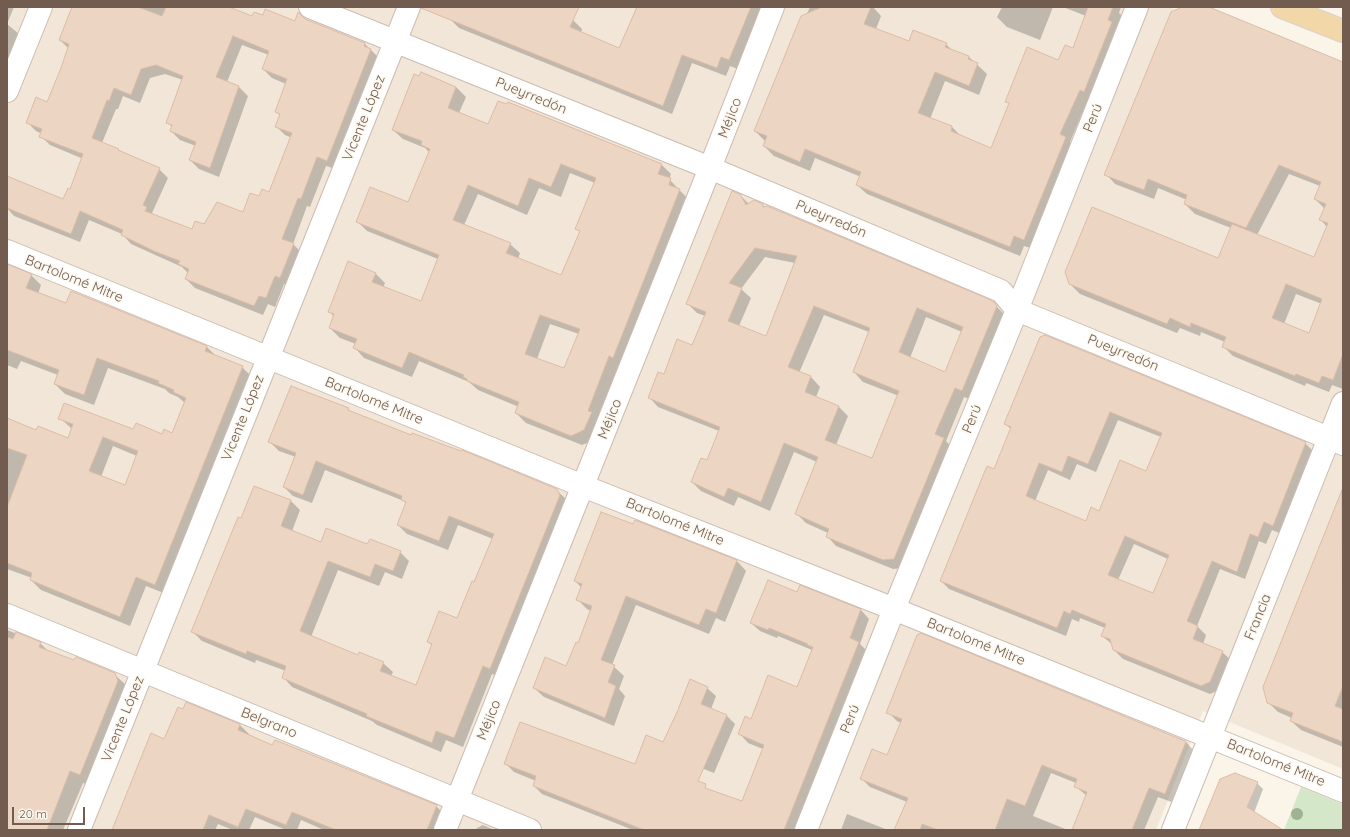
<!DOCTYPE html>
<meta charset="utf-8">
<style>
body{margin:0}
#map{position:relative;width:1350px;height:837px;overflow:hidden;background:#faf4e9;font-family:Quicksand,sans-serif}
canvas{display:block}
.frame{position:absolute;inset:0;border:8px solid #725c4f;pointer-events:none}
.scale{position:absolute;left:12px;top:807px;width:73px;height:18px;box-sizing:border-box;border:2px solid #725c4f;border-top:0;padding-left:5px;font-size:12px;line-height:14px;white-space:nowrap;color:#725c4f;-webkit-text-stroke:3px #fdf8ef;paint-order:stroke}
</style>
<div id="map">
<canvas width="1350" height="837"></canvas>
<div class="frame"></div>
<div class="scale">20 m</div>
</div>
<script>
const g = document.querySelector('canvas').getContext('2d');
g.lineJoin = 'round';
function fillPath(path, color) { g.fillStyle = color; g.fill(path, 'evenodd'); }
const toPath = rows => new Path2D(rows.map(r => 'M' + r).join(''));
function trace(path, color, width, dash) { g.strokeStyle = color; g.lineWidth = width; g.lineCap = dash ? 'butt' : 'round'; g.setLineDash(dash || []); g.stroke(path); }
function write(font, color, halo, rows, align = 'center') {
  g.font = font + ' Quicksand,sans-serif'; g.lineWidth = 3; g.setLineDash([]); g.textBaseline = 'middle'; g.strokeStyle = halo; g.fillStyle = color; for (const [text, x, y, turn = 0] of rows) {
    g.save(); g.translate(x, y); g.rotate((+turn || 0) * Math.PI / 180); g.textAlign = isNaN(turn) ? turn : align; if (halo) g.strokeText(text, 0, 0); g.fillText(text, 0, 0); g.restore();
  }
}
const residential = toPath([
 [7,7,1169,7,1343,76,1343,769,1203,711,1156,830,7,830]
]);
const green = toPath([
 [1301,787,1343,804,1343,830,1284,830]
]);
const shadow = toPath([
 [7,7,14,7,7,24,19,34,7,63],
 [93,7,227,7,252,18,263,16,295,22,305,19,365,44,380,59,336,169,326,166,310,207,307,206,293,244,302,253,289,286,284,284,275,307,268,304,263,315,195,288,186,279,188,273,182,267,131,244,122,234,89,220,80,242,14,216,7,208,7,177,64,200,71,190,100,166,50,145,41,136,42,134,36,131,27,122,48,103,69,49,60,40],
 [242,45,269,55,263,69,272,78,286,84,276,111,280,116,276,126,285,135,292,138,269,193,260,197,243,214,193,231,154,215,152,213,168,178,159,169,102,143,116,109,118,109,123,96,140,103,150,78,165,74,183,80,167,122,173,128,171,131,180,140,196,146,190,160,199,169,219,177,248,96,239,87,227,82],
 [444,7,567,7,573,20,582,29,581,33,619,49,638,7,763,7,738,69,730,66,726,76,692,63,672,114,459,28,450,19],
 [810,7,873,7,881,16,876,29,909,43,946,44,953,51,969,57,987,74,979,95,945,81,930,119,952,127,961,136,992,149,1010,104,1007,101,1073,49,1086,16,1063,7,1121,7,1119,13,1123,17,1070,142,1075,147,1034,249,1024,246,1020,256,867,194,857,185,861,177,815,158,810,171,774,156,764,146,765,141,755,131],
 [1002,7,1053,7,1040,40,1007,27,997,17],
 [1184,7,1193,7,1343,63,1343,389,1332,385,1329,392,1306,383,1305,386,1233,356,1223,346,1225,342,1201,332,1200,336,1180,328,1177,333,1080,294,1070,284,1219,259,1231,228,1195,214,1185,204,1187,200,1158,188,1154,199,1115,184,1106,174],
 [1289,174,1320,186,1315,199,1325,209,1320,219,1327,227,1314,258,1257,235],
 [1296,294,1322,304,1309,335,1284,324],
 [421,74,456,87,466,97,459,113,489,125,661,164,671,174,669,179,689,200,623,367,619,365,598,420,594,440,582,445,526,423,516,413,519,407,478,390,469,382,419,361,412,377,364,358,355,348,356,344,340,338,330,328,334,317,329,311,375,273,385,283,383,288,421,303,438,259,367,231,357,221,409,203,430,153,425,148,403,139,393,130],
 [570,173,595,183,577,229,580,232,561,276,518,259,520,253,510,244,464,225,478,194,527,215,539,188,561,197],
 [550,324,579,334,564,370,537,359],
 [740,195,749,204,762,205,765,207,993,303,1006,316,972,400,964,397,946,441,952,448,903,568,893,569,836,546,827,536,828,533,806,523,796,513,817,462,794,452,770,511,738,497,734,506,701,491,692,482,707,462,719,431,658,407,649,397,664,375,692,347,705,316,697,313,687,303],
 [765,257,795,263,767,338,739,326,751,298,741,289],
 [824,315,869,332,854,372,863,382,899,396,873,460,836,445,848,416,839,407,816,397,820,387,811,377,799,373],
 [926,317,962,332,946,373,910,358],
 [7,266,31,275,41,285,38,294,67,305,72,292,207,347,217,357,242,367,252,377,166,594,146,586,130,626,41,590,31,580,32,578,7,569,7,419,37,431,68,439,72,429,60,418,163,435,173,434,185,403,178,397,169,393,165,389,108,368,94,405,65,394,55,384,58,375,21,361,17,369,7,365],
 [113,446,137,456,125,487,101,477],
 [1041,338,1305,443,1314,452,1282,534,1272,530,1266,544,1259,541,1245,579,1220,569,1197,626,1206,635,1203,644,1222,652,1231,660,1219,690,1210,694,1123,659,1114,650,1113,645,1102,636,1105,628,1080,618,1079,622,1072,619,1066,636,949,589,941,581,995,470,1011,429,1005,424],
 [1118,420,1161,437,1146,473,1086,522,1035,501,1048,470,1070,480,1077,464,1096,472],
 [1134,544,1168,559,1154,594,1118,580],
 [348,409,352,412,412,437,556,490,566,499,500,677,492,674,463,747,446,740,441,752,377,725,372,721,292,687,283,677,286,671,256,660,255,663,202,641,193,632,255,487,291,501,300,510,292,531,322,543,368,546,400,552,409,561,402,579,385,572,379,586,338,570,311,637,359,656,383,663,393,672,391,676,416,686,432,646,428,641,457,619,493,539,458,525,448,550,407,534,398,525,406,504,404,501,325,470,312,503,293,496,284,487,296,457,279,451,269,441],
 [1343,490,1343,747,1301,730,1291,721,1292,718,1278,712,1268,702,1264,687],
 [636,521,737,561,746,571,725,622,716,618,709,634,636,605,612,665,624,676,619,689,625,696,614,726,544,697,534,688,567,667,578,644,591,611,587,609,577,599,582,588,575,581,634,526],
 [800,587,861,610,869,619,860,644,868,652,796,830,695,830,742,802,763,749,748,743,740,734,752,720,797,688,812,650,778,636,777,638,760,631,751,623,798,594],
 [7,630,40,643,48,651,75,661,114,674,127,686,92,786,83,783,63,830,7,830],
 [707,688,716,696,711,709,727,716,735,724,714,773,694,765,667,830,633,830,542,794,534,786,536,781,514,772,506,764,635,766,663,743],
 [888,712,1185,741,1194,751,1174,803,1158,797,1144,830,1073,830,1087,796,1075,786,1076,783,1051,773,1033,816,1068,830,895,830,907,802,870,787,861,778,888,756,901,723,897,721],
 [240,725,249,734,248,736,273,747,436,806,445,815,439,830,324,830,301,820,297,830,286,830,255,817,249,830,233,830,218,824,215,830,120,830,165,740],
 [1257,783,1263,789,1254,813,1276,830,1200,830],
 [847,814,888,830,841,830],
 [483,825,494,830,476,830,477,828]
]);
const building = toPath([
 [72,7,138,7,162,16,166,7,229,7,252,16,254,12,263,15,265,9,295,21,298,12,305,19,365,43,364,46,371,49,327,161,317,157,301,199,298,198,282,239,294,243,280,278,275,276,266,298,259,296,254,306,185,279,189,269,178,264,180,261,156,252,121,235,123,230,80,211,71,234,7,208,7,176,63,199,68,188,70,189,83,154,39,137,42,129,26,123,36,97,47,102,61,68,69,44,59,40,72,7],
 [233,36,269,51,262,69,287,79,275,112,280,114,275,127,292,133,269,192,262,189,259,196,250,193,243,212,217,202,204,224,195,221,192,229,145,211,147,207,143,205,160,168,118,150,119,149,92,138,107,100,109,101,114,88,131,95,141,69,156,65,183,76,166,123,172,125,170,131,196,142,189,160,210,168,239,86,216,77,233,36],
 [421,7,579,7,570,27,619,48,637,7,751,7,729,60,721,57,717,68,682,55,663,106,421,8,421,7],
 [822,7,871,7,864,24,909,41,913,30,947,43,945,47,969,56,968,59,978,63,969,86,935,72,918,113,952,126,951,131,991,148,1009,103,1005,102,1027,47,1058,60,1065,45,1073,48,1088,7,1113,7,1108,20,1112,22,1084,92,1080,90,1060,134,1066,137,1024,240,1014,236,1010,247,856,185,861,172,805,149,800,162,763,146,767,136,754,131,801,16,822,7],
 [1182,7,1209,7,1343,62,1343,354,1333,380,1322,376,1319,383,1296,374,1295,376,1222,347,1226,337,1191,323,1190,327,1170,318,1167,324,1069,284,1065,272,1092,207,1218,258,1232,224,1314,257,1328,223,1319,220,1326,204,1314,199,1321,182,1279,165,1246,228,1184,204,1187,195,1148,179,1144,190,1104,175,1171,12,1182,7],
 [1286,284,1322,299,1309,333,1272,318,1286,284],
 [421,72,456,87,448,108,488,124,498,101,507,104,508,102,662,164,658,174,671,178,669,185,680,189,613,358,609,356,588,411,592,412,584,430,571,436,515,413,519,402,467,381,467,379,463,377,464,375,409,352,402,368,353,348,357,339,329,328,334,314,328,312,348,261,376,273,372,282,421,301,439,255,356,222,370,187,408,202,430,149,421,145,422,141,392,130,414,74,419,76,421,72],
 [561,164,596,178,575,229,580,231,561,275,506,253,511,243,453,220,468,185,518,206,529,178,551,187,561,164],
 [540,315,580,329,564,368,525,354,540,315],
 [732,191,740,194,746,205,754,200,763,204,763,207,767,206,984,297,994,302,997,306,962,391,955,388,935,434,944,438,894,559,883,560,826,537,829,529,795,514,818,457,784,443,761,502,728,488,724,497,691,482,701,458,707,460,720,427,648,398,658,372,664,374,677,339,692,345,706,312,686,304,732,191],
 [755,248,797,256,766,336,728,321,742,288,729,283,755,248],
 [814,306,870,328,853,372,899,391,872,458,825,440,839,406,805,392,811,376,788,367,814,306],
 [917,308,963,327,945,372,899,352,917,308],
 [7,264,32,274,26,288,66,303,71,291,207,346,205,351,243,366,155,585,136,577,120,617,30,580,32,573,7,563,7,507,27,455,7,448,7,418,36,430,38,426,68,438,73,424,58,419,64,403,133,429,136,423,162,434,164,429,172,433,186,398,173,392,174,390,158,383,159,381,97,358,84,395,54,384,59,370,7,350,7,264],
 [103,437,138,451,125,485,89,471,103,437],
 [1045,335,1306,442,1273,526,1264,522,1258,537,1250,534,1237,572,1212,561,1187,621,1198,626,1193,639,1223,651,1210,682,1201,686,1113,650,1110,639,1101,636,1106,624,1072,610,1070,614,1064,611,1057,628,940,581,987,466,994,469,1011,427,1004,424,1040,337,1045,335],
 [1110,412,1162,433,1146,471,1120,460,1099,511,1091,507,1086,521,1026,496,1039,463,1062,472,1068,456,1088,464,1110,412],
 [1125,536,1169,555,1153,593,1108,575,1125,536],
 [291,386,349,408,348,410,411,435,412,433,461,451,462,450,557,489,560,495,490,669,483,666,454,738,436,731,432,743,366,716,367,714,282,678,286,666,247,651,246,654,191,632,238,517,241,518,254,486,291,500,281,526,321,542,326,528,367,544,370,539,401,551,393,571,375,564,370,577,328,561,300,631,358,655,359,652,384,662,380,671,416,685,432,644,427,642,439,611,457,618,472,581,474,582,494,534,449,516,439,541,397,525,406,502,401,500,402,496,316,461,303,495,283,487,296,453,268,442,291,386],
 [1342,490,1343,686,1335,706,1343,709,1343,742,1290,721,1293,713,1267,703,1263,687,1342,490],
 [601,512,633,524,635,520,737,560,716,613,706,609,699,625,626,596,601,660,615,665,608,682,616,686,605,718,533,688,545,657,566,666,576,642,578,643,592,606,576,600,582,584,574,581,601,512],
 [768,580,797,592,800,585,861,609,850,638,859,642,784,830,644,830,533,786,536,776,504,764,520,722,635,764,646,735,663,742,678,710,690,679,708,687,701,704,727,715,698,781,706,784,705,788,742,801,764,745,738,734,745,716,751,719,768,675,797,687,813,647,807,645,808,644,769,628,768,630,750,623,768,580],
 [16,632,41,642,39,647,74,660,76,657,115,673,118,681,80,775,70,771,47,830,7,830,7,637,13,639,16,632],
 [921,633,1185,741,1186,742,1165,794,1149,788,1132,830,1072,830,1087,792,1074,787,1077,779,1042,765,1025,806,1007,799,995,830,938,830,922,824,920,830,894,830,908,798,860,779,872,749,887,755,902,719,886,713,917,635,921,633],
 [186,702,240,724,238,730,272,745,275,740,437,805,427,830,336,830,292,812,286,825,246,809,238,827,209,815,203,830,112,830,151,733,164,739,178,707,183,709,186,702],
 [1235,773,1258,782,1247,807,1283,830,1199,830,1220,779,1235,773]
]);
const street = toPath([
 [310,7,710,168,1001,291,1017,310,1343,444],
 [7,91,41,7],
 [7,251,583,486,894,609,1343,791],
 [7,615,530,830],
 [79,830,409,7],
 [445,830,710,168,773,7],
 [806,830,894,609,1017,310,1137,7],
 [1173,830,1343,403]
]);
const primary = toPath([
 [1282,7,1343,31]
]);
const trees = [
 [1297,814]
];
const streetNames = [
 ["Pueyrredón",531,96,22],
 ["Vicente López",364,118,-68],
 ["Méjico",730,118,-69],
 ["Perú",1093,118,-68],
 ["Pueyrredón",831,219,23],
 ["Bartolomé Mitre",74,279,22],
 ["Pueyrredón",1123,353,22],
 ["Bartolomé Mitre",374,401,22],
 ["Vicente López",243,418,-68],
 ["Méjico",610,419,-68],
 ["Perú",972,419,-68],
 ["Bartolomé Mitre",675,522,22],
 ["Francia",1258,617,-68],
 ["Bartolomé Mitre",976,642,22],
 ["Vicente López",123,719,-68],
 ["Perú",850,719,-68],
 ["Méjico",489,720,-68],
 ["Belgrano",269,723,22],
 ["Bartolomé Mitre",1276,763,22]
];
fillPath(residential, '#f1e6d8');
fillPath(green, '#d4e7c8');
fillPath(shadow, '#0003');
fillPath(building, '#edd5c3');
trace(building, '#debca5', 1);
trace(street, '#ccbcb0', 24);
trace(primary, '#d8d1ce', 24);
trace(street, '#fff', 22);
trace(primary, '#f2d8a8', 22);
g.fillStyle = '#a1b292';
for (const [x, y] of trees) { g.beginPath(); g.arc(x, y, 6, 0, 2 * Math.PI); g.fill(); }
write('14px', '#725c4f', '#fdf8ef', streetNames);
</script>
